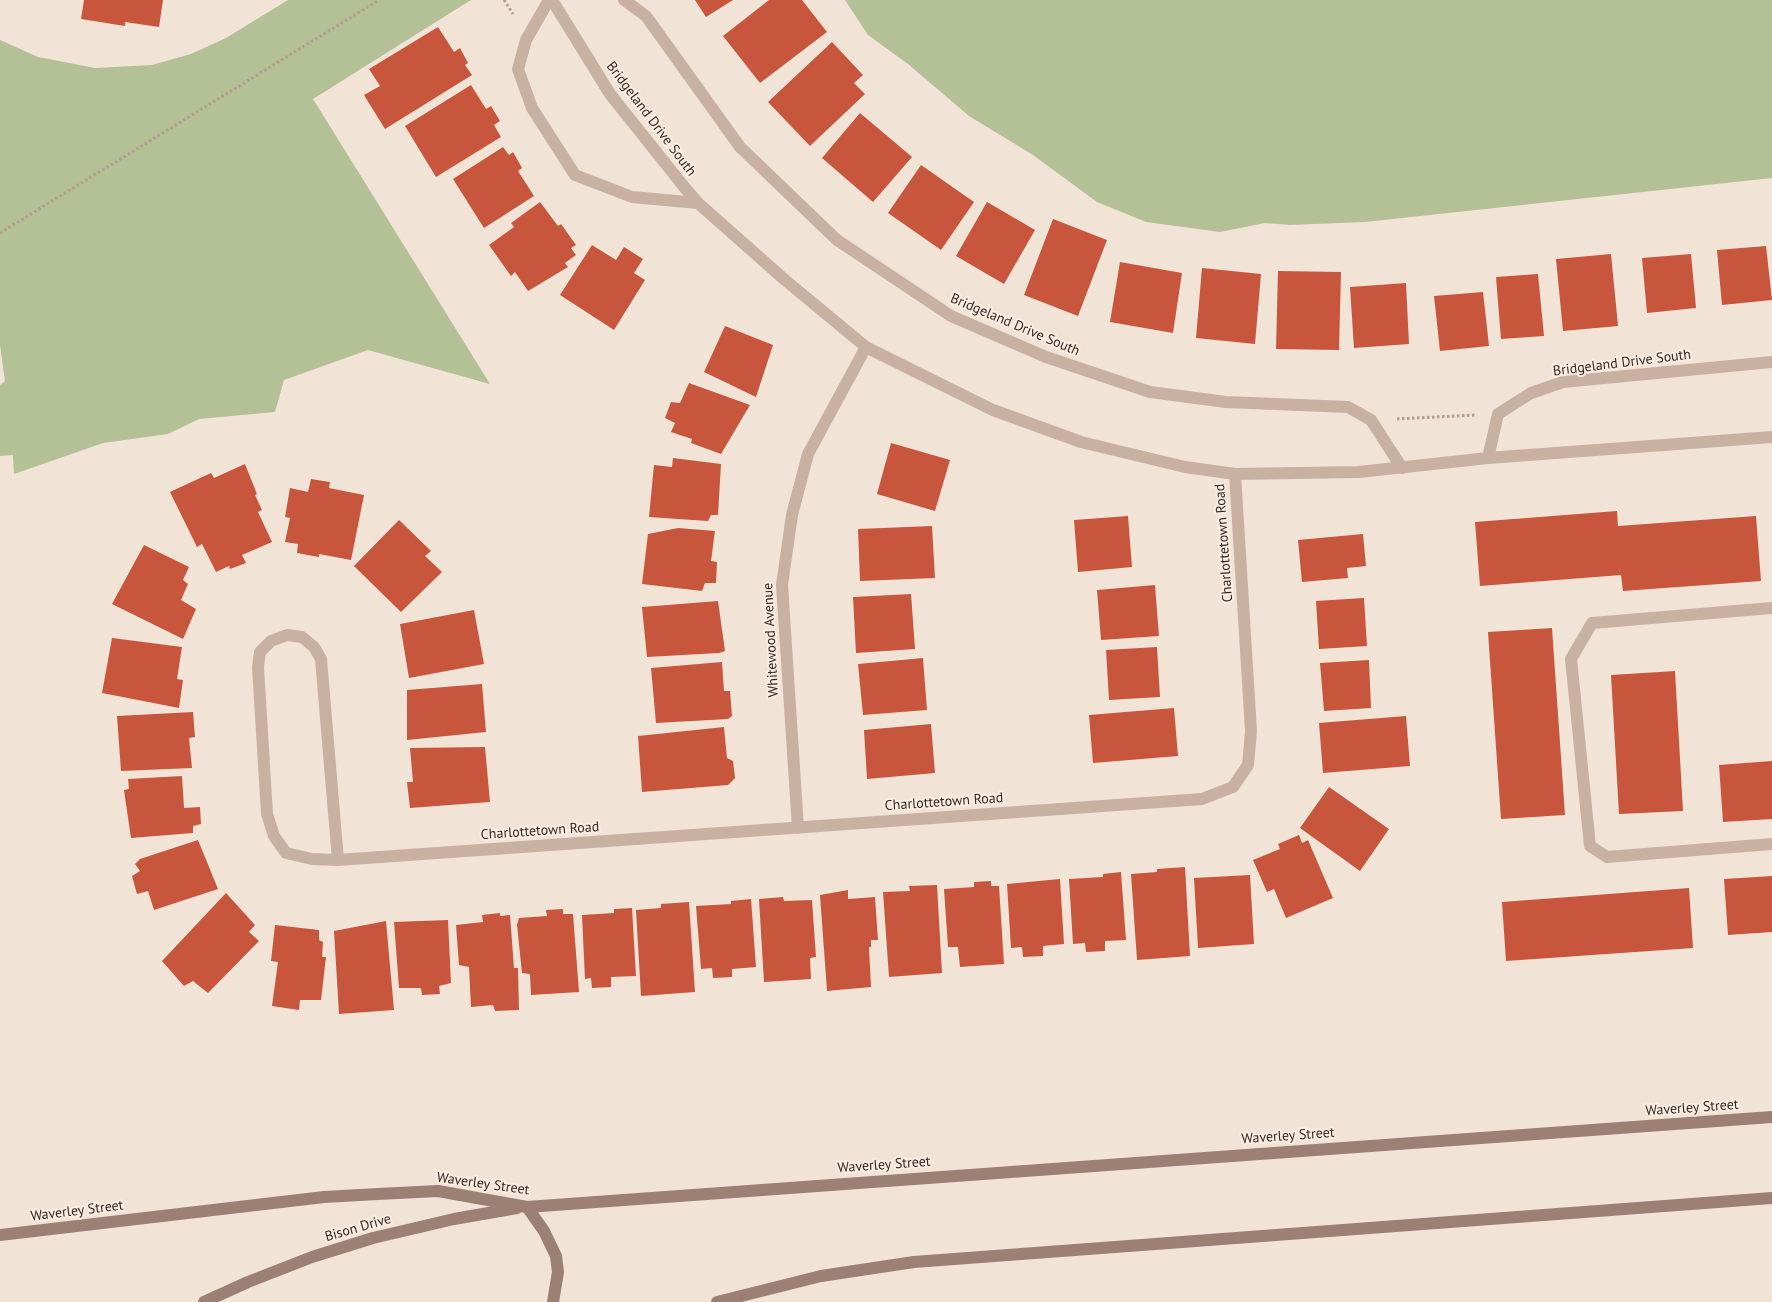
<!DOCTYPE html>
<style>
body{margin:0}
canvas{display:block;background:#f1e3d6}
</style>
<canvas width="1772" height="1302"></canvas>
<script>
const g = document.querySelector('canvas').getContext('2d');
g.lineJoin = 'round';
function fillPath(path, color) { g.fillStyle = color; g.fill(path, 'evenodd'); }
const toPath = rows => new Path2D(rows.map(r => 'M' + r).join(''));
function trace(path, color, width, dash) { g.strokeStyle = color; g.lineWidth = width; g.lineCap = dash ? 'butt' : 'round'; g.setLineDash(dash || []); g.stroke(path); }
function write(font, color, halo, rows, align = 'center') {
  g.font = font + ' "PT Sans",sans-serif'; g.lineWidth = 4; g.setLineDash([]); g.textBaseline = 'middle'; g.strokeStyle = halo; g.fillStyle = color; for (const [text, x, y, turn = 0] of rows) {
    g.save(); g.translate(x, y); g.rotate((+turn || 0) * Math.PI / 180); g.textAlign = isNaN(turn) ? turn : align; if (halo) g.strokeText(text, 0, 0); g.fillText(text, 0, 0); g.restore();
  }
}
const green = toPath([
 [288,0,471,0,313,99,490,384,368,350,284,380,275,412,199,419,168,434,103,443,14,474,13,455,0,456,0,385,5,381,0,345,0,40,38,57,95,68,152,65,191,54,226,38],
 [845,0,1772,0,1772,178,1365,222,1290,225,1265,223,1220,232,1146,222,1097,202,1033,155,969,116,908,64,868,35]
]);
const building = toPath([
 [84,0,163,0,159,27,125,22,125,26,81,19],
 [695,0,733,0,706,17],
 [769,0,802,0,827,32,760,83,723,36],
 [438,27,454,52,460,48,468,63,465,65,472,75,385,129,364,95,380,86,369,69],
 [832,42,863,75,854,83,865,94,810,146,768,102],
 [471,85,486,109,491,106,500,121,494,125,501,137,436,177,405,126],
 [860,113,912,157,873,202,822,158],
 [503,147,509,155,513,152,522,168,518,171,534,196,484,228,453,179],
 [921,165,974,202,941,250,888,213],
 [540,202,558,226,561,224,576,245,571,248,576,255,565,263,568,267,528,291,515,272,511,276,489,245,514,227,511,223],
 [987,202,1035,230,1004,284,956,256],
 [1053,219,1107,240,1078,316,1024,295],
 [592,245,616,260,624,247,643,259,634,273,645,280,614,330,560,295],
 [1766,246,1772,300,1722,305,1717,250],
 [1611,254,1618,326,1563,331,1556,259],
 [1691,254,1696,308,1647,313,1642,258],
 [1120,262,1182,273,1173,333,1110,322],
 [1202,268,1261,274,1255,344,1196,338],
 [1278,271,1341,272,1339,350,1276,349],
 [1538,274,1544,336,1501,339,1496,277],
 [1406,283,1409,344,1354,348,1350,287],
 [1483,292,1489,346,1440,351,1434,296],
 [725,326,773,345,756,397,704,372],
 [689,383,750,405,721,454,691,443,692,439,671,432,675,423,665,418,671,402,680,403],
 [891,443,950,460,935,511,877,494],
 [673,458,721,464,718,515,711,515,708,521,649,517,654,465,672,467],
 [245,464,257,494,255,495,262,510,258,512,272,542,242,555,246,563,230,569,229,566,216,572,202,544,197,547,170,492,211,473,214,478],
 [311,479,330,482,329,488,364,495,351,560,319,554,319,557,297,553,298,544,285,542,290,518,285,517,290,488,308,492],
 [1617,511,1618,526,1756,516,1761,581,1623,591,1621,575,1480,586,1475,522],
 [1128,516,1132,567,1078,572,1074,520],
 [399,520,431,551,425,556,442,572,401,612,354,566],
 [932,526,935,578,860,581,858,529],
 [678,528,715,531,711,561,717,562,716,583,705,583,702,591,642,584,648,534],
 [1363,534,1366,566,1347,568,1348,578,1302,582,1298,540],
 [144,545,189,567,183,580,188,584,181,600,196,609,183,639,112,604],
 [1155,585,1159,636,1101,640,1097,590],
 [911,594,915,649,856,653,853,597],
 [1364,598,1367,646,1319,649,1316,601],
 [718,601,725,651,719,653,647,657,642,607],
 [474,610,484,664,409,678,400,624],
 [1552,628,1565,815,1501,819,1488,632],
 [112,638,182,647,177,679,183,680,179,708,102,693],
 [1157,647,1160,697,1109,700,1106,650],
 [923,658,927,710,863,715,858,664],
 [1369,660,1371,708,1324,711,1320,663],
 [722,662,724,691,730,691,732,716,728,719,656,723,651,668],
 [1675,671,1683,811,1619,814,1611,675],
 [482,684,486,732,407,740,407,690],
 [1174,708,1178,756,1093,763,1089,715],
 [193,712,195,737,189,738,192,768,121,771,117,716],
 [1406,716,1410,766,1323,773,1319,723],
 [931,724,935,773,867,779,864,730],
 [724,727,727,758,733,761,735,778,728,785,642,792,638,736],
 [485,747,490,802,410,808,407,782,413,782,410,748],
 [1772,761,1772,819,1723,822,1719,765],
 [182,776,184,808,200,807,201,824,193,826,193,833,131,838,124,790,129,789,128,779],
 [1329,787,1389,829,1360,871,1300,828],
 [1299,835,1302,843,1308,840,1333,898,1286,918,1274,889,1267,892,1253,860,1280,849,1278,844],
 [198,840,218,889,154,910,148,891,137,894,132,876,140,871,135,864,140,859],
 [1185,867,1190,956,1137,960,1131,874,1157,872,1157,869],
 [1121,872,1126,940,1105,941,1105,951,1086,952,1085,943,1073,944,1069,879,1103,877,1103,874],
 [1250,875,1254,944,1198,948,1194,878],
 [1772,876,1772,932,1728,935,1724,879],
 [1060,879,1064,944,1043,946,1043,956,1023,957,1022,947,1011,948,1007,884],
 [991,881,991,886,999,886,1004,964,960,967,958,947,948,947,944,889,974,887,974,882],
 [937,885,942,973,889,977,883,892,910,891,909,886],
 [1689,888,1693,948,1506,961,1502,902],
 [848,890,848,899,875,897,878,940,871,940,871,947,869,947,871,987,827,991,820,895],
 [226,893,255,925,249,932,259,941,208,993,193,981,184,986,162,961],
 [783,897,784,901,812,900,816,957,810,958,811,979,764,982,759,899],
 [751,899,756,967,732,969,732,977,713,978,712,968,701,969,696,906,731,904,731,901],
 [689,902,695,992,641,996,636,910,661,908,661,904],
 [632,908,636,976,611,977,611,987,592,988,591,978,585,979,582,915,614,913,614,909],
 [563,909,563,914,573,914,579,992,531,995,530,974,522,973,517,925,519,918,547,916,546,910],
 [500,913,500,916,510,915,514,968,518,968,519,1010,495,1011,493,1005,471,1007,469,967,459,965,456,925,483,922,482,915],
 [448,920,451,983,439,986,440,994,422,995,421,988,399,988,394,922],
 [386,921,394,1010,339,1014,334,931],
 [275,925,319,930,319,940,323,942,322,957,326,957,321,1000,300,1000,299,1010,272,1006,278,962,271,961]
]);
const path = toPath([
 [504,0,513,14],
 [0,233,379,0],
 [1397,419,1475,415]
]);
const service = toPath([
 [1772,608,1592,623,1571,659,1590,846,1607,857,1772,844]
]);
const minor = toPath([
 [549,0,526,40,518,69,532,108,575,175,632,197,698,203],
 [624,0,646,16,740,147,837,240,951,316,1046,357,1150,392,1226,402,1348,407,1371,420,1402,468],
 [1488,458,1498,414,1531,393,1563,382,1772,362],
 [798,828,782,585,792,515,808,454,866,347],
 [338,860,321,659,314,647,302,637,287,635,271,641,260,652,258,667,267,814,274,836,286,853,312,859,338,860,1202,799,1233,787,1248,765,1251,731,1235,474]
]);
const tertiary = toPath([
 [552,0,610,94,685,188,698,203,785,280,866,347,993,410,1081,442,1185,467,1235,474,1359,472,1488,458,1772,437]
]);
const secondary = toPath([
 [527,1207,544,1231,556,1256,558,1272,553,1302],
 [0,1235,324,1197,378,1194,438,1191,527,1207,1772,1117],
 [204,1302,248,1282,312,1257,373,1238,454,1219,517,1208],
 [717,1302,821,1276,914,1262,1772,1198]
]);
const streetNames = [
 ["Bridgeland Drive South",651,119,53],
 ["Bridgeland Drive South",1015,325,23],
 ["Bridgeland Drive South",1622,363,-7],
 ["Charlottetown Road",1224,543,-94],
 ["Whitewood Avenue",771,640,-93],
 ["Charlottetown Road",944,802,-4],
 ["Charlottetown Road",540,831,-4],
 ["Waverley Street",1692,1108,-4],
 ["Waverley Street",1288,1136,-4],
 ["Waverley Street",884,1165,-4],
 ["Waverley Street",483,1184,8],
 ["Waverley Street",77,1211,-7],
 ["Bison Drive",358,1228,-16]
];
fillPath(green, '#b4c096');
fillPath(building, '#c8563d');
trace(path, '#b49b8d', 3, [2.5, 2.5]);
trace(service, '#c9b1a2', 12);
trace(minor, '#c9b1a2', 12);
trace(tertiary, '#c9b1a2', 12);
trace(secondary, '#9c8074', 12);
write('14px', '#332825', '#f9ede2', streetNames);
</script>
